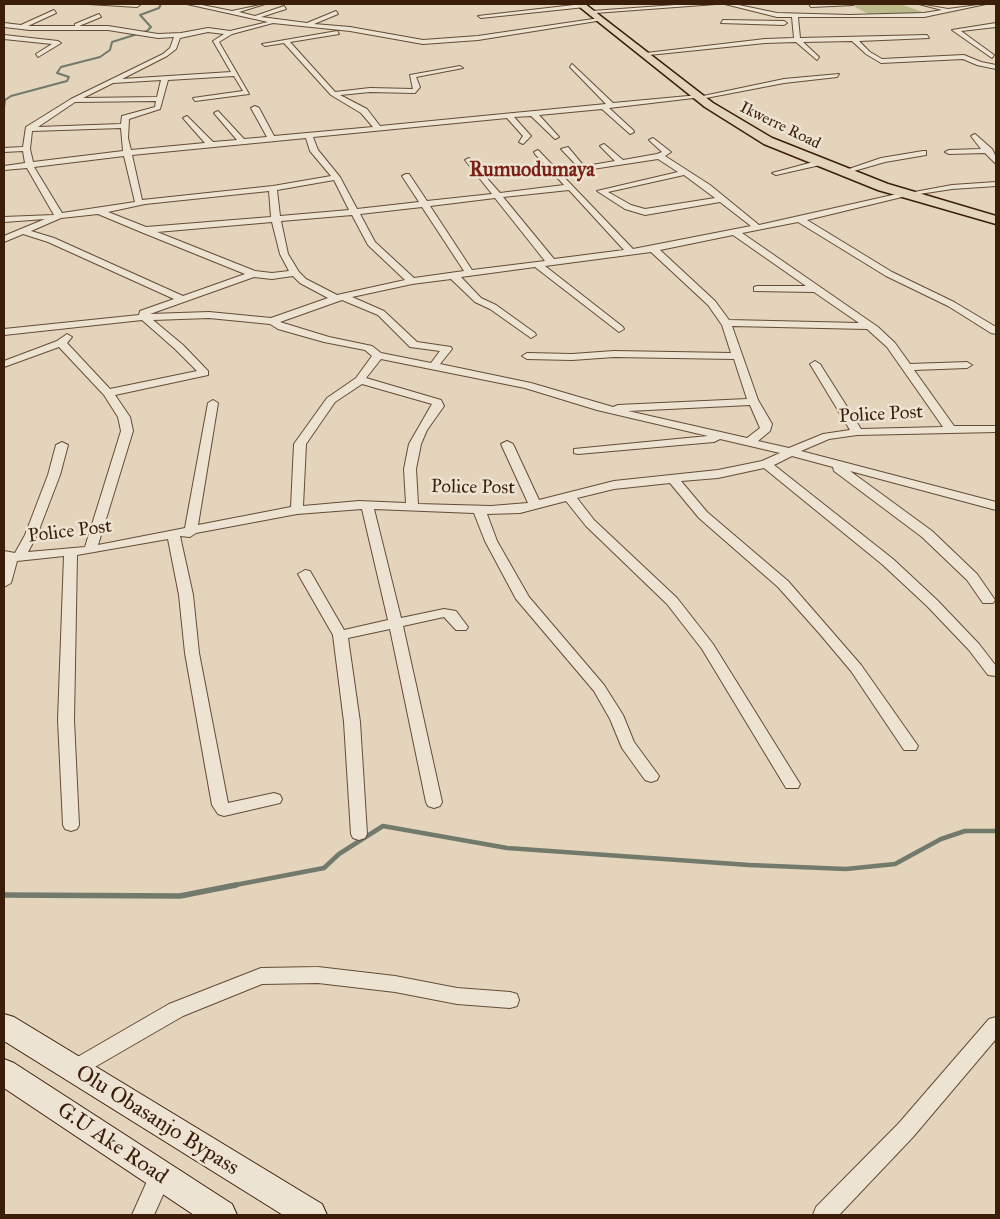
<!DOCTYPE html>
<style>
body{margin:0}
#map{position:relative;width:1000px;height:1219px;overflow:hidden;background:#e3d4bb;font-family:"IM FELL Great Primer",serif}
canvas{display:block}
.frame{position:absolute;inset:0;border:5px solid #3b1e09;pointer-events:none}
</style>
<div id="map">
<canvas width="1000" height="1219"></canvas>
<div class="frame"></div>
</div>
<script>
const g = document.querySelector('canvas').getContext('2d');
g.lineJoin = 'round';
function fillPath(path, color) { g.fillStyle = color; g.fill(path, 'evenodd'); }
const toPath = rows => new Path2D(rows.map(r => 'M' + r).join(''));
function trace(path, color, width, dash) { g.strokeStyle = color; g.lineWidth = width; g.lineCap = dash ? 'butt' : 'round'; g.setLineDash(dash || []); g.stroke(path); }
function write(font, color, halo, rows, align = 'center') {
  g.font = font + ' "IM FELL Great Primer",serif'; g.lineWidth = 5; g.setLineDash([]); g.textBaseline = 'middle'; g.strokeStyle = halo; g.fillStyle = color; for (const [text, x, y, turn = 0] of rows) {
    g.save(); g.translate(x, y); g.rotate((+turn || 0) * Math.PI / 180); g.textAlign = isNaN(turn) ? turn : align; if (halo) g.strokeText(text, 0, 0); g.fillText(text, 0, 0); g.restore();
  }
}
const green = toPath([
 [850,4,900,4,926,13,870,15]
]);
const streamFar2 = toPath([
 [4,108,5,100,11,96,67,81,69,77,57,73,61,67,100,57,110,50,112,42,147,31,151,27,140,15,159,8,161,4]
]);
const streamFar1 = toPath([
 [230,886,324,868,339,854,383,826,507,848,749,865,846,869,895,864,941,839,965,831,996,831]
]);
const stream = toPath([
 [4,895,180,896,236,885]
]);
const street = toPath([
 [89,4,139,4,140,5,137,7,89,4],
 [187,4,197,4,232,11,265,4,239,12,255,16,284,6,286,9,261,17,307,23,336,11,338,14,314,24,350,27,423,40,478,36,600,18,603,20,478,40,423,44,350,31,273,23,232,34,219,42,249,94,195,101,193,98,243,91,234,76,168,80,160,109,129,119,128,138,131,150,205,143,183,118,187,116,213,142,237,140,214,113,218,111,244,139,267,137,251,108,255,106,259,108,274,136,373,127,361,113,331,95,284,43,265,46,262,44,337,31,339,34,290,42,335,92,370,88,413,89,410,75,460,66,463,68,416,77,420,87,415,93,370,92,340,95,367,109,380,126,606,104,570,67,572,64,613,103,699,95,702,97,609,108,633,130,634,132,630,134,602,109,539,115,559,137,555,139,531,116,514,117,531,136,523,144,519,142,523,136,507,118,313,137,318,150,340,177,357,209,419,202,402,176,406,174,409,174,427,201,492,194,465,160,469,158,500,193,564,185,535,154,534,152,538,150,633,249,751,226,720,202,645,215,625,209,597,191,678,172,658,159,586,170,580,169,561,149,568,147,583,165,586,166,615,161,600,146,604,144,623,160,657,154,662,152,649,140,653,138,671,152,665,156,710,185,759,225,906,192,906,196,807,220,892,272,954,302,996,327,996,334,991,333,948,306,886,276,798,222,742,233,878,327,895,343,910,364,967,362,972,365,967,368,914,370,954,426,996,426,996,432,857,435,829,439,801,451,996,502,996,510,850,471,932,531,977,574,995,600,993,603,983,603,967,580,922,537,834,471,833,467,792,456,774,465,893,559,937,600,979,644,996,666,996,676,988,675,969,650,927,606,883,565,764,468,718,478,681,481,707,512,788,581,861,665,918,746,916,750,904,750,851,671,819,633,778,587,699,518,670,483,614,489,577,498,594,520,677,598,713,644,800,784,798,788,786,788,702,649,667,604,586,526,566,501,520,513,487,514,497,541,529,597,604,685,623,715,634,742,659,776,657,780,651,782,645,780,622,748,610,719,594,691,516,599,485,541,474,513,374,509,401,618,444,609,456,611,468,627,466,630,456,630,444,617,403,626,442,802,440,806,434,808,428,806,426,802,390,629,348,638,360,722,367,834,365,838,359,840,353,838,351,834,344,722,333,635,298,574,305,570,310,571,344,630,388,620,362,509,297,514,196,533,190,537,180,536,193,595,199,653,228,803,274,793,280,795,282,799,280,803,224,816,218,814,212,805,185,653,179,595,168,539,77,555,74,720,79,825,77,829,71,831,65,829,63,825,58,720,64,556,17,561,11,583,4,587,4,551,15,553,25,535,48,475,56,445,62,442,68,445,60,475,37,535,28,552,85,547,121,431,118,417,104,395,59,347,4,367,4,361,57,341,67,334,72,337,67,343,110,389,197,371,175,349,142,320,4,335,4,329,139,315,140,311,174,299,48,242,23,234,4,242,4,236,45,219,4,222,4,217,54,215,27,168,4,170,4,166,25,163,23,151,4,152,4,148,23,147,26,127,71,99,163,54,170,48,174,37,158,38,108,30,30,30,4,27,4,23,21,25,54,10,56,13,28,26,75,26,75,24,99,14,101,17,79,26,108,26,158,34,181,33,208,28,230,31,268,22,187,4],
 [208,32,224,34,213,41,231,72,122,79,167,56,176,49,180,38,208,32],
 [161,80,157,97,83,98,113,83,161,80],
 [156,101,155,107,122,116,121,124,38,127,75,102,156,101],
 [121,128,123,151,33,162,30,149,32,131,121,128],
 [306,138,310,151,331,176,273,186,142,200,132,155,306,138],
 [124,156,135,202,62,213,34,167,124,156],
 [684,175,715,198,645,209,631,205,608,192,684,175],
 [334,180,349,210,280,216,277,190,334,180],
 [569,190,624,250,554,259,503,197,569,190],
 [269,191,271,217,146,227,108,212,145,204,269,191],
 [495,198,545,261,472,270,430,206,495,198],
 [422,207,464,271,414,278,375,242,360,214,422,207],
 [98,214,141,232,245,274,183,296,54,238,31,231,61,218,98,214],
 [352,215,368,245,405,280,337,295,306,279,299,272,288,254,281,221,352,215],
 [272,222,280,254,289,271,272,273,255,271,157,232,272,222],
 [733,235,806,286,757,286,754,287,754,291,814,292,859,323,729,320,715,301,660,250,733,235],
 [651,252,708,305,722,325,731,353,614,351,572,354,527,353,522,356,527,359,572,360,614,357,734,359,747,399,618,405,613,407,531,383,440,364,452,349,451,347,417,342,384,311,352,297,412,284,451,279,475,302,490,309,531,338,536,335,535,333,496,305,481,298,461,277,535,267,619,332,624,329,623,327,545,266,651,252],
 [293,276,300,283,328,298,271,318,209,312,150,314,254,277,272,279,293,276],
 [342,300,378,315,410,347,440,351,431,363,381,353,372,346,329,337,280,322,342,300],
 [209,318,270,324,278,329,324,342,365,350,372,356,356,378,327,398,294,444,291,507,198,525,218,403,213,400,208,403,185,528,98,545,133,431,130,417,115,395,208,375,208,371,183,345,153,320,209,318],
 [732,326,867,329,887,347,943,427,861,429,820,364,815,361,810,364,850,430,823,434,789,448,758,441,770,431,772,424,758,400,732,326],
 [381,359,525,388,597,410,708,436,574,449,574,453,578,454,714,442,720,439,780,453,762,461,718,470,614,481,539,500,513,444,507,441,501,444,528,503,491,506,418,504,416,469,421,444,427,430,444,406,441,400,366,378,381,359],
 [362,384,432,404,409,444,404,469,406,503,359,501,303,506,306,444,335,402,362,384],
 [750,405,760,428,747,438,628,411,750,405],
 [583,4,585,7,481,18,478,16,583,4],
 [689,4,716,4,595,13,592,11,689,4],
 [725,4,734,4,777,13,849,15,924,13,942,10,919,4,948,9,986,4,924,17,798,17,800,38,927,35,929,38,859,41,870,52,882,59,964,55,981,62,996,65,996,69,977,65,963,59,881,63,866,54,852,41,803,42,819,57,817,60,796,42,765,43,649,55,646,53,765,39,794,38,792,17,777,17,725,4],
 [809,4,852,4,853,5,811,7,809,4],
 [723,20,784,21,787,23,784,25,721,23,723,20],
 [996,23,996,27,961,31,994,55,992,58,952,30,996,23],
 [4,35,58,41,61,43,38,57,36,54,52,44,4,39,4,35],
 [839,74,837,77,784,83,706,98,703,96,784,79,839,74],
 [975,134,992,149,996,157,996,164,985,153,949,154,945,152,949,150,981,149,971,136,975,134],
 [923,151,926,151,926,155,885,162,847,173,843,171,881,158,923,151],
 [817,161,821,163,820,165,776,175,772,173,817,161],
 [996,182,996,186,952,189,913,195,909,193,952,185,996,182],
 [318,967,395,976,457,988,510,992,517,994,519,1000,517,1006,510,1008,457,1004,395,992,318,983,262,984,183,1016,81,1075,74,1078,67,1075,64,1069,67,1063,169,1004,261,968,318,967],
 [996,1017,996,1039,913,1137,839,1215,813,1215,816,1207,899,1123,989,1019,996,1017],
 [160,1167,168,1170,171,1177,154,1215,132,1215,152,1170,160,1167]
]);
const secondary = toPath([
 [4,1014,14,1017,322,1204,327,1215,283,1215,4,1041,4,1014],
 [4,1059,14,1063,232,1204,237,1215,194,1215,4,1088,4,1059]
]);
const primary = toPath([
 [576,4,585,4,713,103,772,138,888,184,996,216,996,224,878,190,764,144,705,107,576,4]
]);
const farStreetnames = [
 ["Ikwerre Road",780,126,26]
];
const streetNames = [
 ["Police Post",881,415,-3],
 ["Police Post",473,488,1],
 ["Police Post",70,532,-7]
];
const farDistrictnames = [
 ["Rumuodumaya",532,171]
];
const nearStreetnames = [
 ["Olu Obasanjo Bypass",157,1121,32],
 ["G.U Ake Road",112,1144,34]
];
fillPath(green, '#bcba8b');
trace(streamFar2, '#717a6b', 2);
trace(streamFar1, '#717a6b', 4.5);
trace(stream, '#717a6b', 5.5);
trace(street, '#654c36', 2);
trace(secondary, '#3b1e09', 2);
trace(primary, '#3b1e09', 3);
fillPath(street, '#ede3d3');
fillPath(secondary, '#ede3d3');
fillPath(primary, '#e3d4bb');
write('16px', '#3b1e09', '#ede3d3', farStreetnames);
write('19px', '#3b1e09', '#ede3d3', streetNames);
write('bold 20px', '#7a1f14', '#ede3d3', farDistrictnames);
write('22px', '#3b1e09', '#ede3d3', nearStreetnames);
</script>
